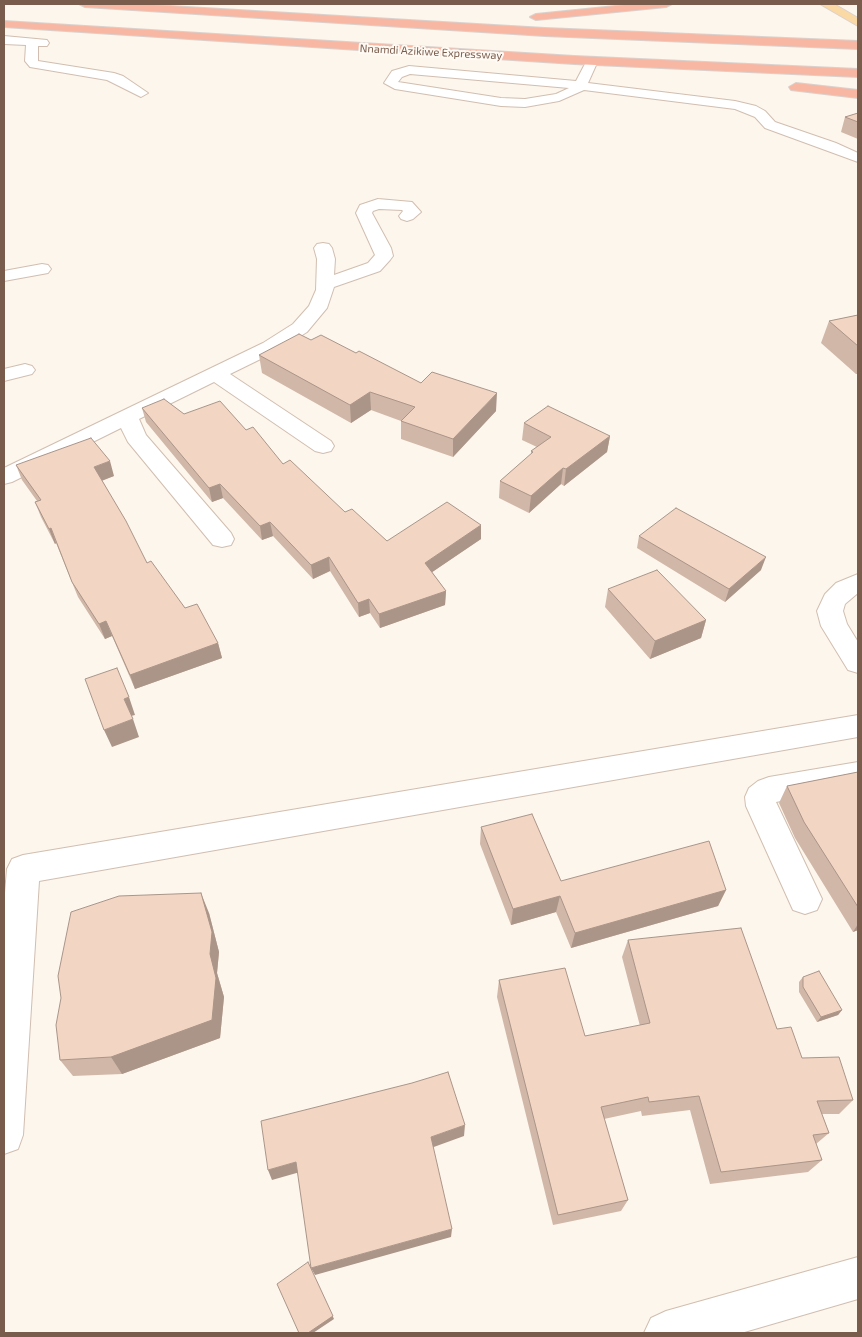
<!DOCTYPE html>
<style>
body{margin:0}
#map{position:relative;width:862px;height:1337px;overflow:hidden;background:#fdf6ec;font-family:"Exo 2",sans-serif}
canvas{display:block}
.frame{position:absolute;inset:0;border:5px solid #7a5c4d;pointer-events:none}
</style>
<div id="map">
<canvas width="862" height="1337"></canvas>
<div class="frame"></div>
</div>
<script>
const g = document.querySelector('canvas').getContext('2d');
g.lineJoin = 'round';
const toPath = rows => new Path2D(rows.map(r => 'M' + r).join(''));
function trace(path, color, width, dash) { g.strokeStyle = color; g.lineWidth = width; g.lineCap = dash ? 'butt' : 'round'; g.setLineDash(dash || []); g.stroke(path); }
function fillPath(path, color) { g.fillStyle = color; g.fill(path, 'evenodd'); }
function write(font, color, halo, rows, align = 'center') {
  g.font = font + ' "Exo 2",sans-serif'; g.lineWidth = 4; g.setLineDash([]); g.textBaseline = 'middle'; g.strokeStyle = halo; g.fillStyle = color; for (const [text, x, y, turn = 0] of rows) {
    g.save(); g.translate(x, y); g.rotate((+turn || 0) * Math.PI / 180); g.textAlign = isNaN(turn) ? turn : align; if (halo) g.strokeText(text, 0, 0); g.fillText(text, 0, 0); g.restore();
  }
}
const minor = toPath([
 [4,36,47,40,49,43,47,46,38,46,38,61,114,73,123,76,148,93,141,97,107,80,30,67,25,61,26,45,4,44,4,36],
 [591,59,597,63,588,83,735,101,756,106,765,111,775,122,836,143,858,153,858,162,765,128,755,117,735,109,584,90,559,101,525,107,501,106,395,89,384,83,392,71,409,66,576,81,587,60,591,59],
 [410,74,569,88,556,94,525,99,501,98,398,82,402,77,410,74],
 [378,199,412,202,421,212,413,219,407,221,401,219,399,216,403,211,402,210,379,209,373,211,372,213,391,248,393,256,390,260,380,271,334,287,327,308,307,332,277,351,230,374,331,441,334,446,331,451,323,453,315,451,214,382,139,419,146,435,231,533,234,539,231,545,222,547,213,545,128,442,121,428,12,482,4,484,4,468,263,343,293,324,309,306,316,290,317,259,314,248,317,244,323,243,329,244,332,248,335,259,334,275,368,263,375,255,356,213,360,205,378,199],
 [42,264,48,265,51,269,48,273,4,281,4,271,42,264],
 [25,364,32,366,35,370,32,374,4,381,4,369,25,364],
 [858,574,858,593,845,604,843,611,847,624,858,642,858,673,848,670,821,626,817,611,825,594,836,583,858,574],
 [858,715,858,737,39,881,23,1135,18,1149,4,1154,4,905,7,869,12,859,23,855,858,715],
 [858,762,858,786,776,802,822,899,817,910,805,914,793,910,746,806,745,797,749,788,758,781,769,777,858,762],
 [858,1257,858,1299,741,1333,644,1333,651,1318,666,1311,858,1257]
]);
const major = toPath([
 [820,4,834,4,858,18,858,26,820,4]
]);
const highway = toPath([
 [79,4,136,4,545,28,858,41,858,49,545,36,85,7,79,4],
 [635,4,672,4,666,7,536,20,530,17,536,14,635,4],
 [4,21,574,56,858,69,858,77,574,64,4,27,4,21],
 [796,83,858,90,858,98,791,90,789,87,796,83]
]);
const wall = toPath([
 [858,113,858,139,841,132,845,117],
 [858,315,858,374,856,374,821,343,829,321],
 [311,340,421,383,496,411,453,457,401,439,401,421,371,410,351,423,262,373,259,355],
 [142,408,184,414,246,430,283,464,345,512,387,541,481,525,481,539,432,572,446,591,445,605,380,628,370,613,359,617,330,571,313,579,273,536,262,540,223,498,212,502,146,422],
 [524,423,610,436,607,452,564,486,561,484,529,513,499,498,500,481,531,454,531,451,537,447,522,440],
 [16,465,114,476,102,480,147,563,185,608,218,643,222,658,135,689,112,636,105,639,78,597,56,543,55,544,41,517,35,502,37,501,22,480],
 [639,536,761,570,725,602,637,548],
 [608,589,706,620,701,638,650,659,605,607],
 [858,772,858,930,853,932,795,838,779,803,787,786],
 [481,827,561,881,726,890,718,906,571,948,556,912,511,925,480,844],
 [209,913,219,952,217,973,224,997,220,1038,122,1074,73,1076,60,1060,61,998],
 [628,940,777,1029,802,1058,853,1100,839,1114,822,1114,829,1133,816,1144,822,1160,808,1172,710,1184,690,1110,642,1116,641,1111,604,1119,628,1200,621,1211,553,1225,497,997,499,980,585,1036,640,1026,622,957],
 [803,977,842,1010,838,1015,817,1022,799,992,799,982]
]);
const shadedWall = toPath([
 [370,392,371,410,351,423,350,405],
 [497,393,496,411,453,457,453,439],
 [610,436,607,452,564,486,566,469],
 [110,461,114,476,99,482,94,467],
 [563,468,561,484,529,513,531,496],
 [220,484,223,498,212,502,209,488],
 [270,522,273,536,262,540,260,526],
 [481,525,481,539,425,577,425,563],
 [51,528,56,543,55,544,49,529],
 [329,557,330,571,313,579,311,565],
 [766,557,761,570,725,602,729,589],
 [446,591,445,605,380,628,379,614],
 [369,599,370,613,359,617,358,603],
 [706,620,701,638,650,659,655,641],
 [106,621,112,636,105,639,99,624],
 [218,643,222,658,135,689,130,675],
 [129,697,135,715,131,716,124,699],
 [133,719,139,737,112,747,104,730],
 [726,890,718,906,571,948,575,933],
 [201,893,209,913,219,952,217,973,224,997,220,1038,122,1074,111,1057,210,954],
 [560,896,556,912,511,925,513,909],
 [858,924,858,930,853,932],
 [842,1010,838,1015,817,1022,821,1017],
 [465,1125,464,1136,431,1148,431,1137],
 [296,1162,300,1172,272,1180,268,1170],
 [452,1229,451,1237,315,1275,311,1268],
 [309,1265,334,1319,313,1333,308,1333]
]);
const building = toPath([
 [858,113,858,122,845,117,858,113],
 [858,315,858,346,829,321,858,315],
 [299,334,311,340,321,335,356,353,359,351,421,383,432,372,497,393,453,439,401,421,415,407,370,392,350,405,259,355,299,334],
 [164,399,184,414,220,401,246,430,253,427,283,464,290,460,345,512,352,509,387,541,447,502,481,525,425,563,446,591,379,614,369,599,358,603,329,557,311,565,270,522,260,526,220,484,209,488,142,408,164,399],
 [548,406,610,436,566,469,563,468,531,496,500,481,533,452,531,451,551,437,524,423,548,406],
 [91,438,110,461,94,467,126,521,147,563,151,561,185,608,197,604,218,643,130,675,106,621,99,624,72,582,51,528,49,529,35,502,41,500,16,465,91,438],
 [676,508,766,557,729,589,639,536,676,508],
 [657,570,706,620,655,641,608,589,657,570],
 [117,668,129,697,124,699,133,719,104,730,85,679,117,668],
 [858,772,858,907,804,822,787,786,858,772],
 [532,814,561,881,709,841,726,890,575,933,560,896,513,909,481,827,532,814],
 [201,893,212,932,210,954,216,978,212,1020,111,1057,60,1060,56,1025,61,998,58,976,71,912,119,896,201,893],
 [741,928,777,1029,791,1027,802,1058,839,1057,853,1100,817,1101,829,1133,813,1135,822,1160,721,1172,699,1096,649,1102,648,1097,601,1107,628,1200,558,1215,499,980,565,968,585,1036,650,1023,628,940,741,928],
 [819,971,842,1010,821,1017,803,987,803,977,819,971],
 [448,1072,465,1125,431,1137,452,1229,311,1268,296,1162,268,1170,261,1121,412,1083,448,1072],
 [308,1262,333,1316,308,1333,299,1333,277,1284,308,1262]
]);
const farStreetnames = [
 ["Nnamdi Azikiwe Expressway",431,52,3]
];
trace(minor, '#d1beb0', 2);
trace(major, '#dad1cd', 2);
trace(highway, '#dad1cd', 2);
fillPath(minor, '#fff');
fillPath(major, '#fbd9a5');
fillPath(highway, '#f7b7a3');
fillPath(wall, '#d1b7a8');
fillPath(shadedWall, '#aa9588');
fillPath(building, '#f3d5c3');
trace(building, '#aa9588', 1);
write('11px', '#7a5c4d', '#fffaf3', farStreetnames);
</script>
